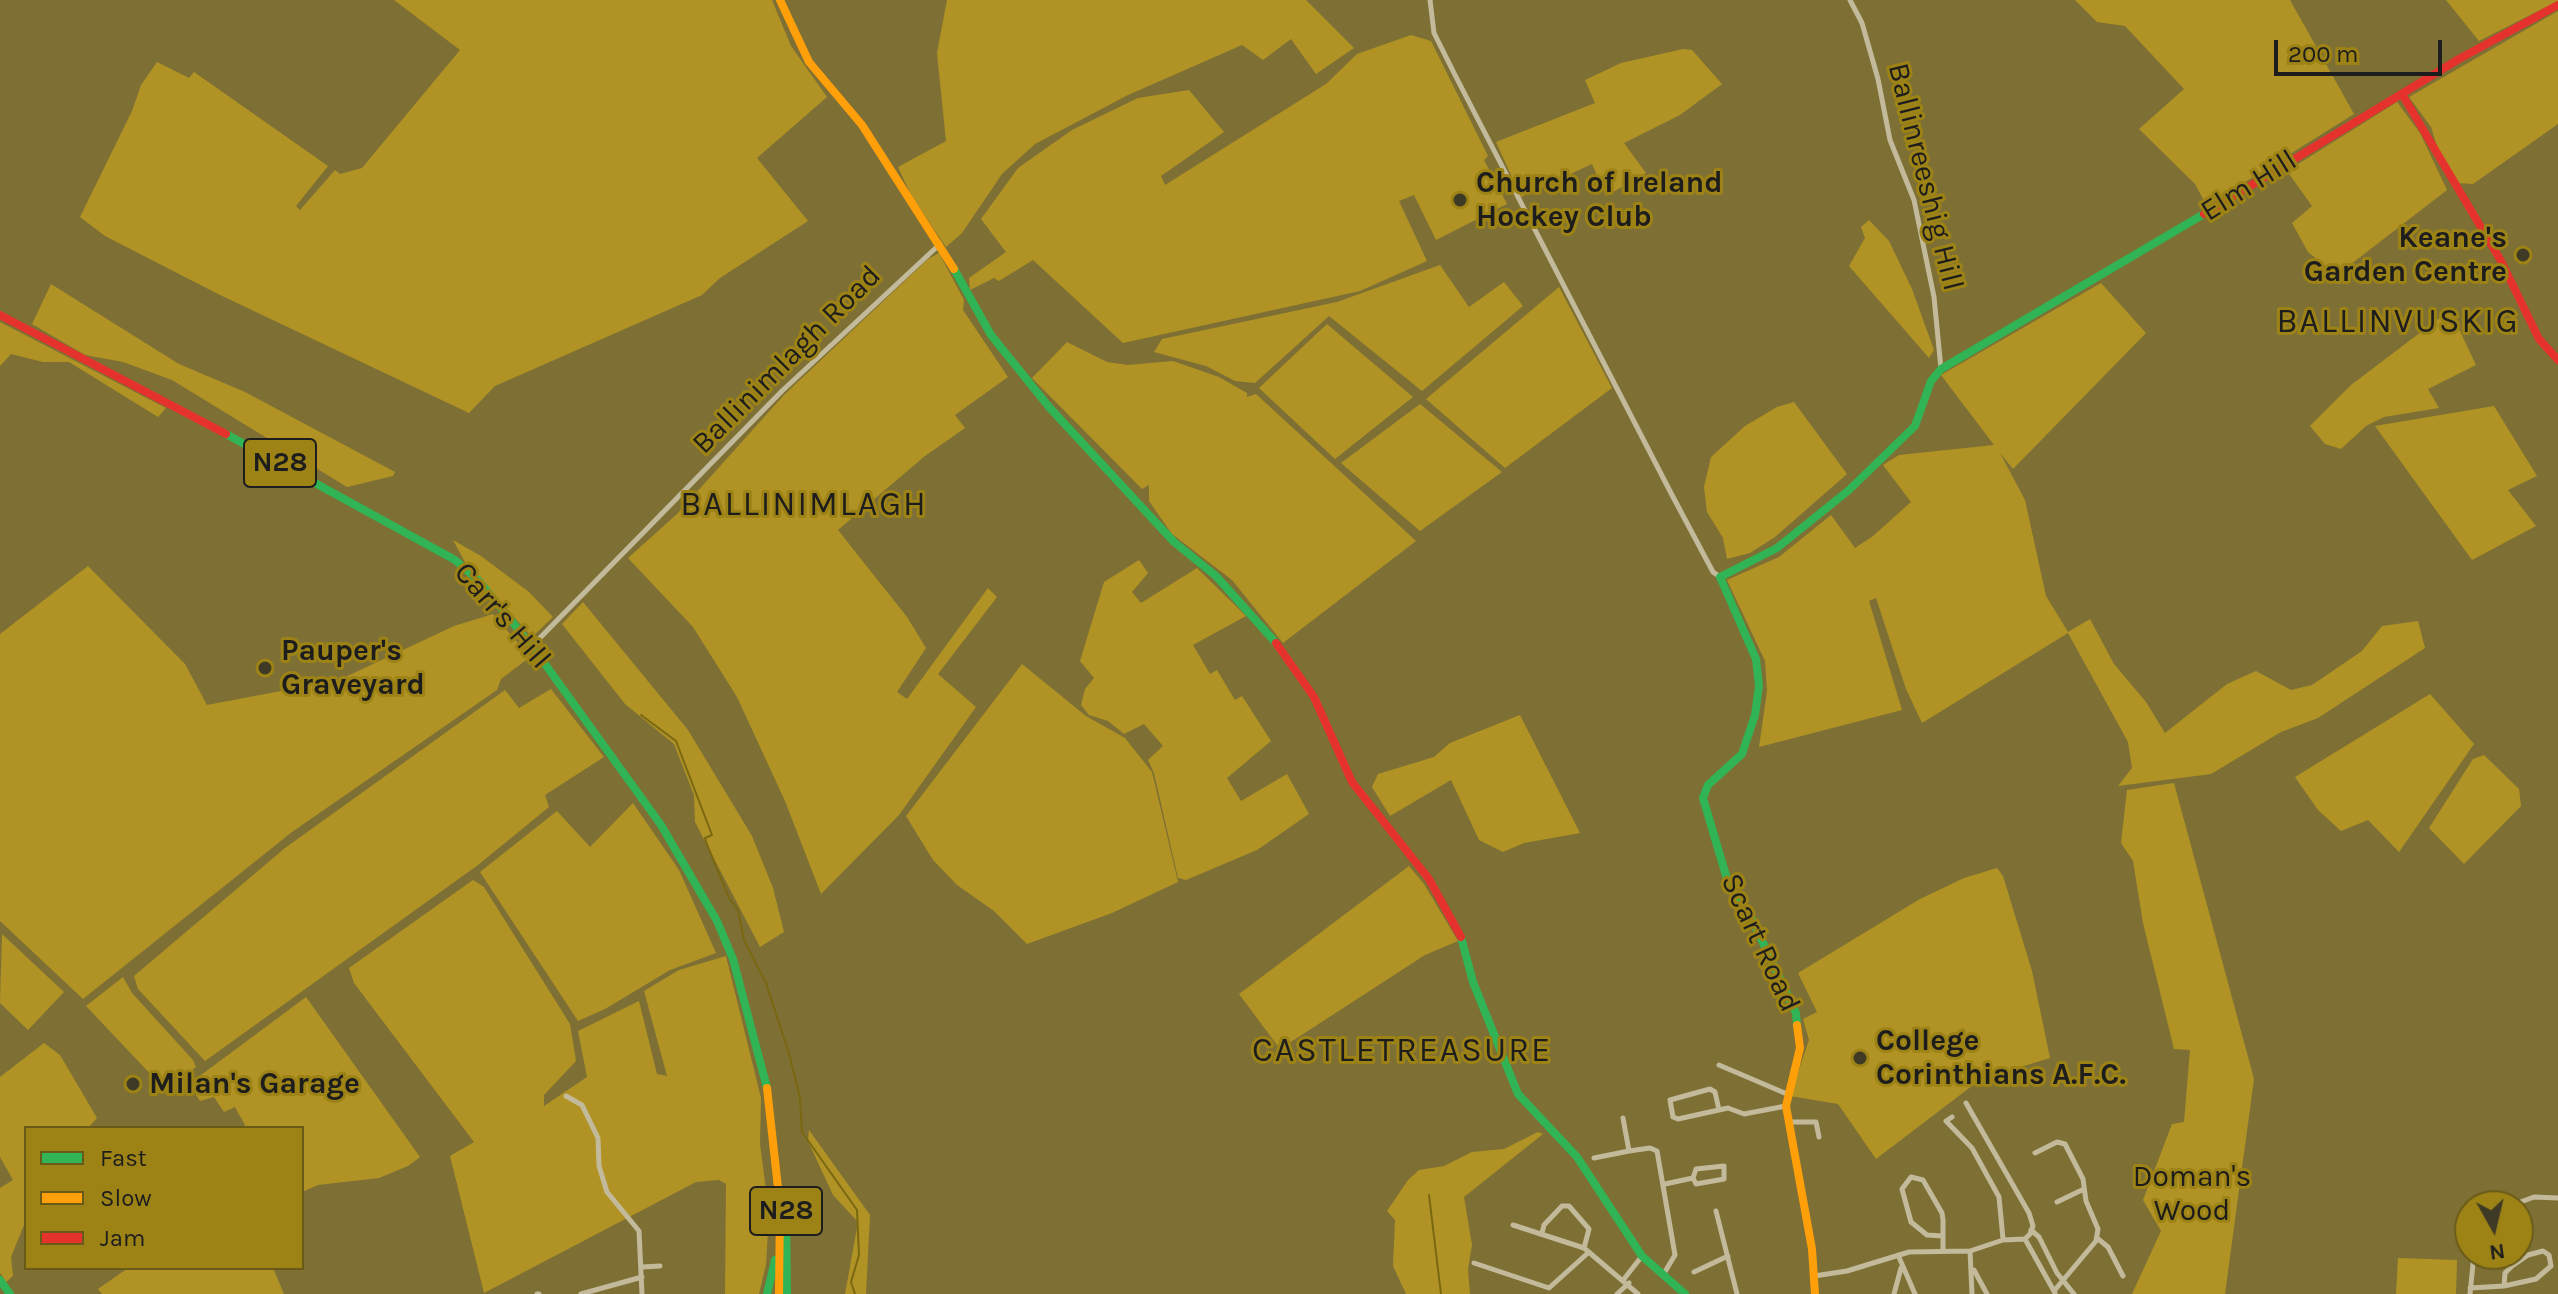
<!DOCTYPE html>
<style>
body{margin:0}
#map{position:relative;width:2558px;height:1294px;overflow:hidden;background:#7e7034;font-family:Karla,sans-serif}
canvas{display:block}
.legend{position:absolute;left:24px;top:1126px;width:280px;height:144px;box-sizing:border-box;background:#9d8315;border:2px solid #6a5a18;margin:0;padding:10px 14px;list-style:none;font-size:24px;color:#1d1d1d}
.legend li{display:flex;align-items:center;gap:16px;height:40px}
.legend b{width:40px;border:2px solid #6a5a18}
.north{position:absolute;left:2454px;top:1190px;width:80px;height:80px;box-sizing:border-box;background:#9d8315;border:2px solid #6a5a18;border-radius:50%;rotate:172deg;font-size:22px;font-weight:700;line-height:32px;text-align:center;color:#1d1d1d}
.north::after{content:'';display:block;margin:auto;width:28px;height:36px;background:#3f3a25;clip-path:polygon(50% 0,100% 100%,50% 72%,0 100%)}
.scale{position:absolute;left:2274px;top:40px;width:168px;height:36px;box-sizing:border-box;border:4px solid #1d1d1d;border-top:0;padding-left:10px;font-size:24px;line-height:28px;white-space:nowrap;color:#1d1d1d;-webkit-text-stroke:6px #9d8315;paint-order:stroke}
</style>
<div id="map">
<canvas width="2558" height="1294"></canvas>
<ul class="legend">
<li><b style="height:10px;background:#30b455"></b>Fast</li>
<li><b style="height:10px;background:#ff9f0a"></b>Slow</li>
<li><b style="height:10px;background:#e5322d"></b>Jam</li>
</ul>
<div class="north">N</div>
<div class="scale">200 m</div>
</div>
<script>
const g = document.querySelector('canvas').getContext('2d');
g.lineJoin = 'round';
function fillPath(path, color) { g.fillStyle = color; g.fill(path, 'evenodd'); }
const toPath = rows => new Path2D(rows.map(r => 'M' + r).join(''));
function trace(path, color, width, dash) { g.strokeStyle = color; g.lineWidth = width; g.lineCap = dash ? 'butt' : 'round'; g.setLineDash(dash || []); g.stroke(path); }
function write(font, color, halo, rows, align = 'center') {
  g.font = font + ' Karla,sans-serif'; g.lineWidth = 6; g.setLineDash([]); g.textBaseline = 'middle'; g.strokeStyle = halo; g.fillStyle = color; for (const [text, x, y, turn = 0] of rows) {
    g.save(); g.translate(x, y); g.rotate((+turn || 0) * Math.PI / 180); g.textAlign = isNaN(turn) ? turn : align; if (halo) g.strokeText(text, 0, 0); g.fillText(text, 0, 0); g.restore();
  }
}
const green = toPath([
 [394,0,772,0,791,46,827,97,757,158,808,221,720,278,702,295,495,386,469,413,218,294,105,236,80,217,132,111,141,85,157,62,189,78,194,72,328,166,296,206,300,210,335,170,340,174,362,168,460,50],
 [947,0,1306,0,1354,48,1316,74,1291,39,1263,60,1242,45,1128,95,1035,144,1002,174,962,233,946,247,911,195,898,167,946,141,937,53],
 [2075,0,2290,0,2354,114,2207,206,2195,184,2139,129,2184,89,2125,26,2097,22],
 [2446,0,2558,0,2558,1,2479,41],
 [2558,11,2558,124,2473,184,2457,183,2440,156,2431,127,2409,97],
 [1411,35,1431,41,1488,156,1484,160,1507,204,1436,240,1414,195,1399,201,1427,261,1360,291,1123,343,1033,260,999,281,994,278,970,290,969,278,1006,252,981,219,1018,168,1072,130,1138,98,1189,90,1224,132,1161,176,1165,185,1326,84,1357,54],
 [1683,49,1692,50,1722,84,1680,115,1624,143,1646,173,1606,196,1592,164,1521,197,1496,142,1595,103,1585,80,1621,63],
 [2397,102,2420,133,2447,190,2337,275,2308,252,2292,223,2312,206,2287,171],
 [1869,220,1889,241,1912,289,1934,350,1929,358,1849,266,1865,238,1861,227],
 [939,253,964,300,963,310,1008,377,955,415,965,428,925,456,838,530,907,617,926,648,897,692,907,699,988,588,997,597,938,674,976,707,899,815,821,894,785,801,737,697,693,627,628,558,677,514,784,395,928,259],
 [1440,265,1469,307,1504,282,1523,306,1422,391,1329,316,1255,383,1235,381,1206,366,1154,352,1162,339,1337,302],
 [2101,283,2146,333,2013,469,2000,453,2025,500,2046,596,2068,632,2090,619,2114,664,2146,702,2165,733,2227,684,2256,671,2291,690,2312,685,2362,651,2382,626,2418,621,2425,648,2318,718,2281,732,2211,774,2118,786,2132,768,2128,742,2068,633,1922,723,1906,689,1876,598,1869,601,1902,710,1759,747,1767,691,1765,661,1727,580,1779,557,1831,515,1855,548,1873,536,1911,502,1883,465,1899,455,1994,445,1941,375],
 [51,284,179,364,245,392,395,472,393,476,347,487,172,380,123,362,85,355,32,324],
 [1559,287,1612,388,1505,468,1426,399],
 [2450,310,2476,365,2428,389,2439,408,2384,417,2366,426,2341,449,2325,444,2310,426,2351,385],
 [0,322,166,408,158,417,69,362,43,362,11,354,0,366],
 [1327,324,1413,397,1335,459,1259,388],
 [1067,342,1107,362,1128,365,1173,361,1219,377,1247,393,1247,397,1256,394,1416,541,1283,643,1232,580,1172,534,1149,501,1149,485,1142,489,1032,378],
 [1794,402,1847,474,1775,537,1750,553,1727,559,1723,538,1707,512,1704,487,1711,457,1745,426,1777,407],
 [1420,404,1502,472,1420,531,1341,463],
 [2494,406,2537,476,2508,490,2536,526,2472,560,2375,426],
 [453,540,481,556,529,592,553,617,532,637,465,562],
 [1139,560,1148,573,1132,592,1141,603,1197,568,1246,616,1193,645,1210,674,1217,670,1235,700,1242,696,1271,741,1227,778,1241,801,1287,774,1309,814,1257,850,1186,880,1178,878,1154,773,1148,760,1163,746,1144,724,1124,734,1108,721,1089,715,1081,705,1085,689,1094,678,1080,661,1104,582],
 [88,566,185,664,207,705,339,680,454,626,493,614,530,657,501,679,497,690,292,832,83,999,0,921,0,634],
 [583,602,688,730,752,836,773,888,784,932,760,947,695,822,694,795,674,744,625,704,562,624],
 [1022,664,1086,716,1125,738,1152,772,1178,882,1112,913,1027,944,994,911,957,885,933,860,906,816],
 [551,689,604,757,545,795,549,807,478,865,205,1061,138,989,134,976,285,848,505,690,519,708],
 [2430,694,2474,744,2399,852,2368,820,2341,831,2318,810,2295,777],
 [1520,715,1580,833,1524,843,1503,852,1479,840,1451,780,1390,816,1372,787,1378,774,1434,757,1450,743],
 [2484,755,2519,789,2521,806,2464,864,2429,828,2473,759],
 [2174,783,2254,1079,2225,1294,2132,1294,2161,1231,2143,1200,2172,1124,2184,1122,2190,1050,2174,1049,2143,923,2133,861,2121,843,2127,790],
 [633,803,679,870,716,953,670,970,605,1009,578,1021,480,872,557,811,590,847],
 [1409,866,1424,884,1458,941,1425,955,1280,1049,1239,994],
 [1997,868,2003,876,2032,971,2050,1058,1981,1079,1876,1159,1838,1104,1790,1096,1809,1040,1803,1019,1817,1012,1798,973,1920,899,1964,878],
 [473,880,484,887,570,1024,576,1061,544,1095,544,1106,587,1077,578,1031,639,1001,657,1074,667,1076,644,991,679,970,726,956,761,1098,760,1144,769,1213,766,1265,759,1294,725,1294,726,1184,719,1180,696,1182,484,1293,450,1156,474,1142,354,983,349,968],
 [2,934,64,992,28,1030,0,1003],
 [123,977,132,993,193,1060,196,1067,180,1079,175,1072,157,1081,86,1006],
 [306,997,420,1157,408,1166,379,1178,318,1185,302,1192,302,1128,241,1128,245,1125,235,1107,224,1112,214,1097,200,1101,189,1084],
 [44,1043,60,1055,97,1118,88,1128,26,1128,26,1220,11,1257,13,1276,6,1282,0,1273,0,1188,13,1180,0,1157,0,1077],
 [809,1130,870,1215,866,1294,845,1294,858,1222,833,1195,808,1141],
 [1538,1132,1543,1134,1538,1138,1464,1197,1472,1245,1468,1269,1470,1294,1406,1294,1393,1266,1395,1220,1387,1211,1408,1180,1419,1170,1444,1166,1472,1152,1504,1149],
 [2398,1258,2457,1260,2456,1294,2396,1294],
 [128,1268,273,1268,284,1294,102,1294,98,1289]
]);
const stream = toPath([
 [641,715,676,741,712,835,705,838,706,842,729,898,738,910,744,940,766,983,790,1057,800,1098,802,1132,857,1210,859,1255,851,1282,855,1294],
 [1429,1195,1441,1294]
]);
const street = toPath([
 [1430,0,1434,33,1455,75,1672,495,1713,572,1720,577],
 [1850,0,1862,23,1878,79,1890,140,1914,200,1934,297,1941,369],
 [532,646,782,391,940,244],
 [1719,1065,1787,1094],
 [566,1096,582,1105,598,1138,599,1166,607,1192,639,1231,642,1294],
 [1719,1110,1715,1092,1710,1089,1670,1100,1673,1117,1678,1119,1728,1108,1744,1114,1786,1106],
 [1952,1117,1946,1121,1972,1148,1999,1197,2003,1239],
 [1789,1122,1816,1122,1819,1137],
 [1629,1151,1650,1148,1657,1151,1675,1255,1663,1275],
 [2035,1153,2057,1142,2065,1144,2083,1179,2086,1201,2098,1229,2096,1241,2054,1291],
 [1594,1158,1629,1151,1623,1118],
 [1665,1184,1693,1178,1696,1169,1724,1166,1724,1179,1696,1184,1693,1178],
 [2057,1202,2084,1189],
 [2510,1206,2534,1197,2558,1198],
 [1716,1211,1737,1294],
 [1513,1225,1584,1248,1638,1294],
 [2031,1230,2039,1237,2057,1273,2074,1294],
 [1542,1233,1544,1225,1562,1206,1569,1206,1589,1229,1584,1248],
 [1943,1236,1927,1235,1911,1222,1902,1189,1911,1177,1923,1180,1942,1213,1943,1220,1943,1251],
 [2097,1238,2108,1247,2123,1276],
 [2025,1239,2055,1293],
 [1970,1251,1972,1294],
 [1898,1255,1915,1294],
 [1474,1263,1549,1288,1589,1252],
 [642,1267,660,1266],
 [1974,1270,1987,1294],
 [1694,1272,1728,1256],
 [1814,1276,1847,1271,1909,1252,1970,1251,2003,1240,2025,1239,2030,1234,2033,1226,2029,1213,1966,1103],
 [1624,1279,1642,1256],
 [2470,1288,2504,1286,2536,1279,2551,1266,2549,1255,2543,1251,2528,1255,2512,1266,2505,1273,2504,1286],
 [537,1294,539,1294],
 [581,1294,642,1277],
 [1617,1294,1629,1283],
 [1894,1294,1901,1268],
 [2470,1294,2474,1254]
]);
const fast = toPath([
 [954,269,991,335,1049,407,1174,542,1216,576,1276,643],
 [226,434,455,560,478,580,532,646,661,825,717,921,733,959,767,1088],
 [1461,937,1473,982,1518,1094,1577,1157,1642,1256,1685,1294],
 [1797,1025,1796,1013,1750,915,1730,889,1703,798,1708,785,1742,754,1755,715,1759,686,1756,659,1720,577,1777,548,1849,490,1915,426,1931,381,1941,369,2204,214],
 [786,1207,787,1294],
 [0,1280,10,1294],
 [767,1294,775,1260]
]);
const slow = toPath([
 [780,0,809,62,862,125,954,269],
 [1797,1025,1800,1048,1786,1106,1812,1249,1815,1294],
 [767,1088,780,1206,779,1294]
]);
const jam = toPath([
 [2402,94,2501,261,2539,339,2558,360],
 [2204,214,2459,59,2558,5],
 [0,315,226,434],
 [1276,643,1314,697,1352,782,1429,879,1461,937]
]);
const markers = [
 [1460,200,8,"#3f3a25"],
 [2523,255,8,"#3f3a25"],
 [265,668,8,"#3f3a25"],
 [1860,1058,8,"#3f3a25"],
 [133,1084,8,"#3f3a25"]
];
const shields = [
 [280,463,72],
 [786,1211,72]
];
const shieldNames = [
 ["N28",280,463],
 ["N28",786,1211]
];
const streetNames = [
 ["Ballinreeshig Hill",1925,177,76],
 ["Elm Hill",2249,186,-32],
 ["Ballinimlagh Road",787,360,-45],
 ["Carr's Hill",502,616,49],
 ["Scart Road",1760,943,65]
];
const poiNames = [
 ["Church of Ireland",1476,183],
 ["Hockey Club",1476,217],
 ["Keane's",2507,238,"right"],
 ["Garden Centre",2507,272,"right"],
 ["Pauper's",281,651],
 ["Graveyard",281,685],
 ["College",1876,1041],
 ["Corinthians A.F.C.",1876,1075],
 ["Milan's Garage",149,1084]
];
const parkNames = [
 ["Doman's",2192,1177],
 ["Wood",2192,1211]
];
const quarterNames = [
 ["BALLINVUSKIG",2398,322],
 ["BALLINIMLAGH",804,505],
 ["CASTLETREASURE",1402,1051]
];
fillPath(green, '#b09324');
trace(stream, '#7a6711', 2);
trace(street, '#c2ba9b', 5);
trace(fast, '#30b455', 8);
trace(slow, '#ff9f0a', 8);
trace(jam, '#e5322d', 8);
for (const [x, y, r, color] of markers) { const dot = new Path2D(); dot.arc(x, y, r, 0, 2 * Math.PI); g.fillStyle = color; g.fill(dot); trace(dot, '#9d8315', 3); }
for (const [x, y, w] of shields) { const box = new Path2D(); box.roundRect(x - w / 2, y - 24, w, 48, 6); g.fillStyle = '#9d8315'; g.fill(box); trace(box, '#1d1d1d', 2); }
write('bold 28px', '#1d1d1d', null, shieldNames);
write('30px', '#1d1d1d', '#9d8315', streetNames);
write('bold 30px', '#1d1d1d', '#9d8315', poiNames, 'left');
write('30px', '#1d1c1b', '#9d8315', parkNames);
g.letterSpacing = '2px';
write('34px', '#1d1d1d', '#9d8315', quarterNames);
g.letterSpacing = '0px';
</script>
